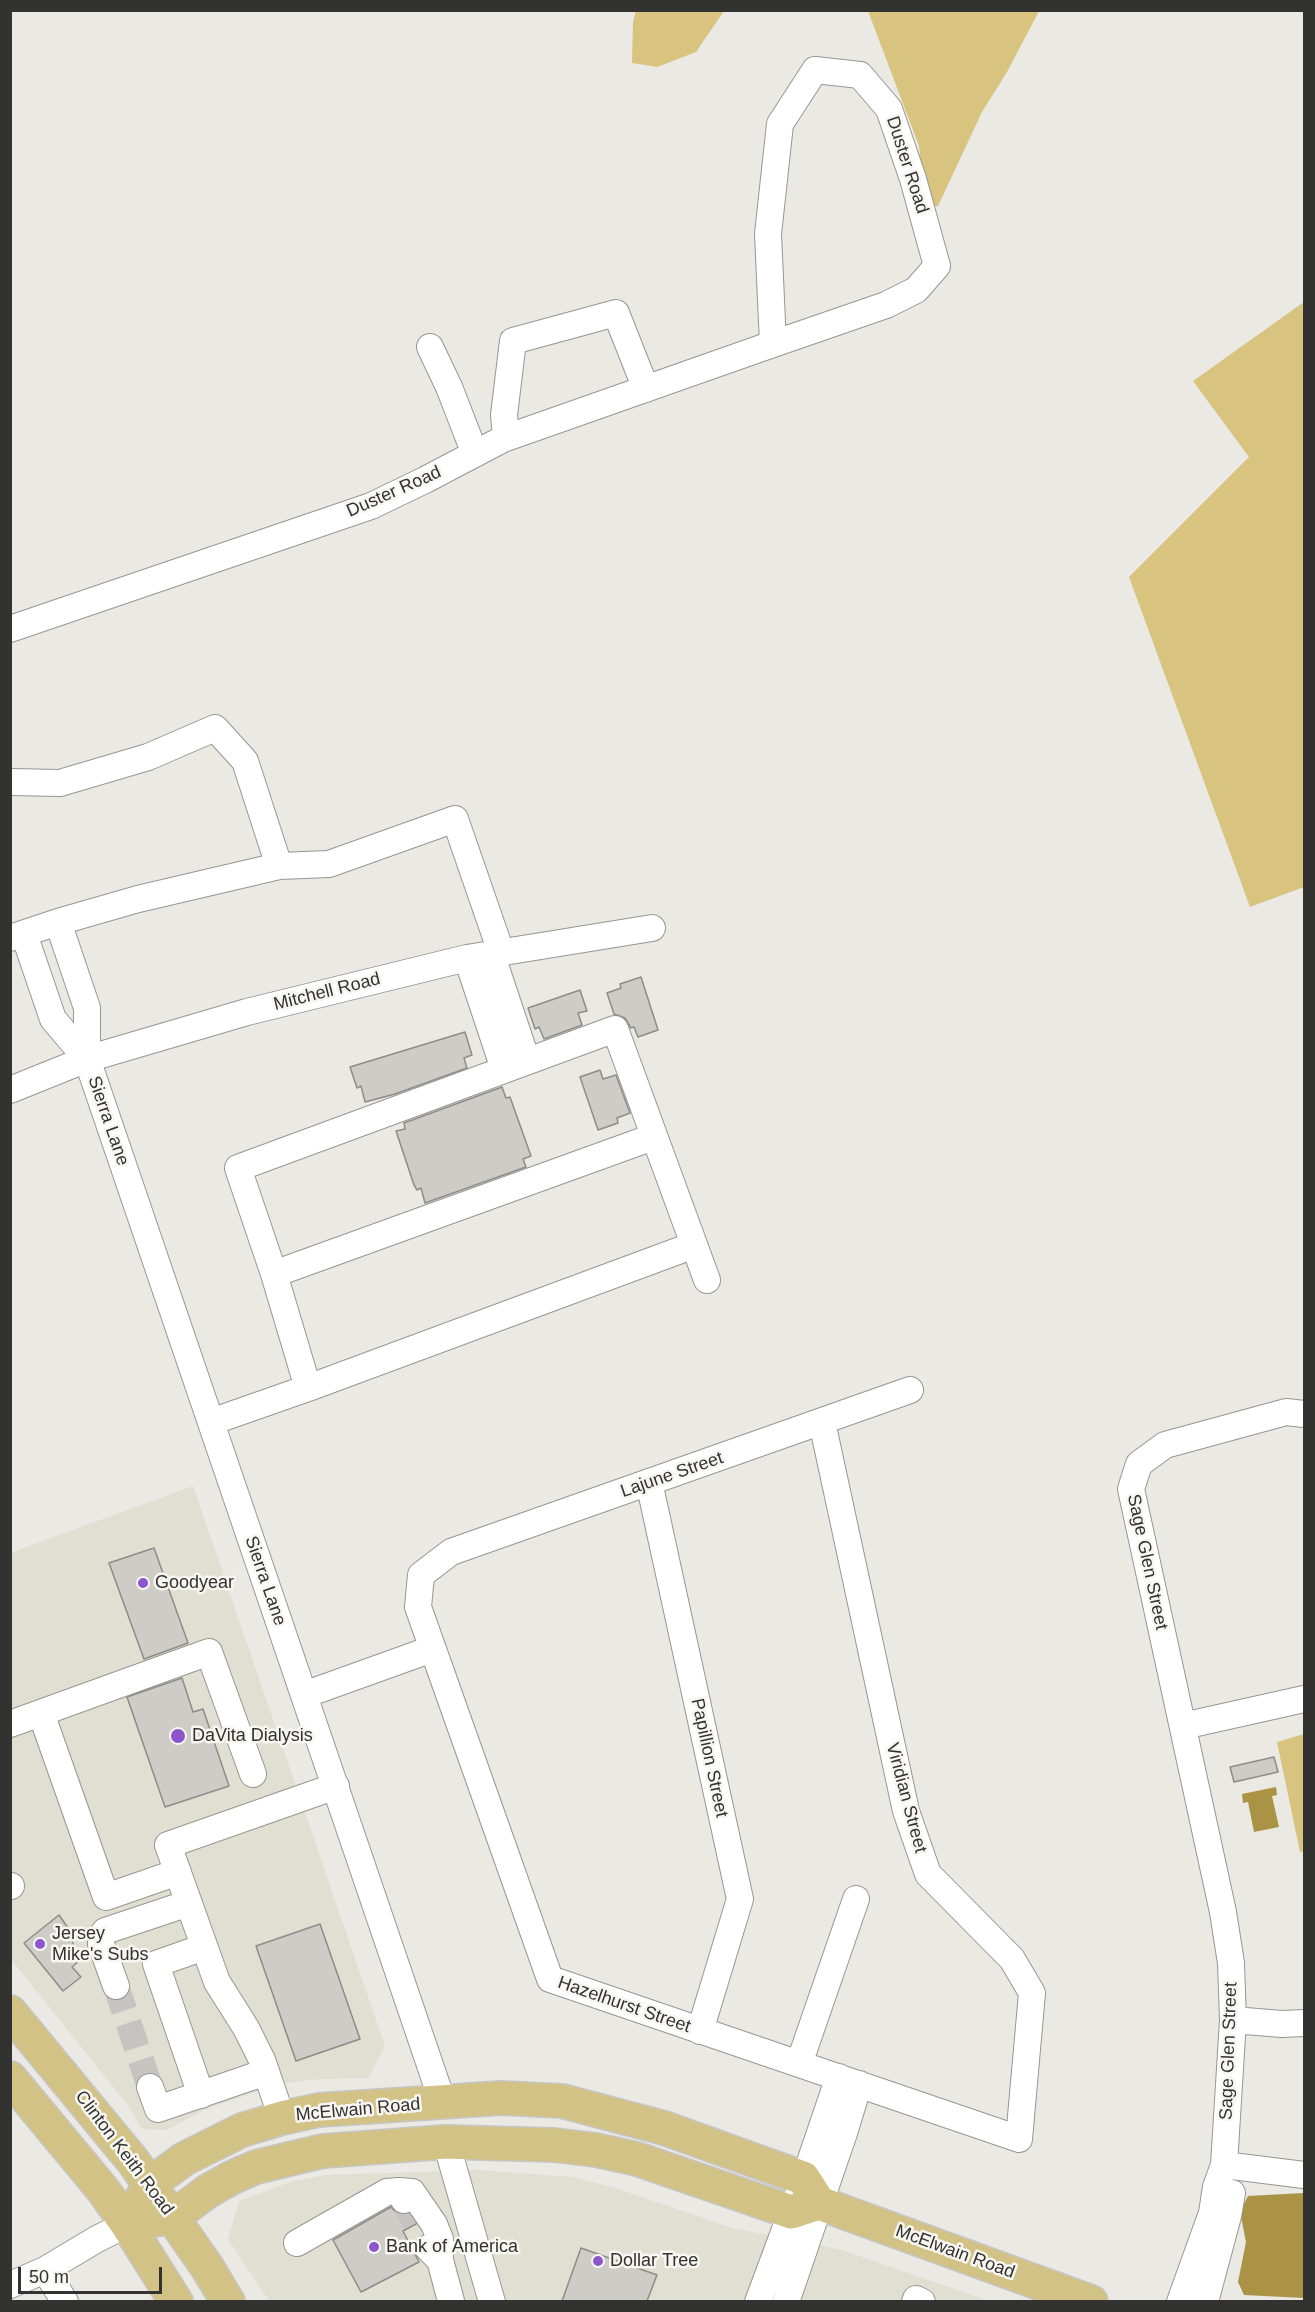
<!DOCTYPE html>
<style>
body{margin:0}
#map{position:relative;width:1315px;height:2312px;overflow:hidden;background:#eae9e4;font-family:Helvetica,sans-serif}
canvas{display:block}
.frame{position:absolute;inset:0;border:12px solid #323230;pointer-events:none}
.scale{position:absolute;left:18px;top:2267px;width:144px;height:27px;box-sizing:border-box;border:3px solid #323230;border-top:0;padding-left:8px;font-size:18px;line-height:21px;white-space:nowrap;color:#323230;-webkit-text-stroke:4px #f7f6f1;paint-order:stroke}
</style>
<div id="map">
<canvas width="1315" height="2312"></canvas>
<div class="frame"></div>
<div class="scale">50 m</div>
</div>
<script>
const g = document.querySelector('canvas').getContext('2d');
g.lineJoin = 'round';
function fillPath(path, color) { g.fillStyle = color; g.fill(path, 'evenodd'); }
const toPath = rows => new Path2D(rows.map(r => 'M' + r).join(''));
function trace(path, color, width, dash) { g.strokeStyle = color; g.lineWidth = width; g.lineCap = dash ? 'butt' : 'round'; g.setLineDash(dash || []); g.stroke(path); }
function write(font, color, halo, rows, align = 'center') {
  g.font = font + ' Helvetica,sans-serif'; g.lineWidth = 5; g.setLineDash([]); g.textBaseline = 'middle'; g.strokeStyle = halo; g.fillStyle = color; for (const [text, x, y, turn = 0] of rows) {
    g.save(); g.translate(x, y); g.rotate((+turn || 0) * Math.PI / 180); g.textAlign = isNaN(turn) ? turn : align; if (halo) g.strokeText(text, 0, 0); g.fillText(text, 0, 0); g.restore();
  }
}
const built = toPath([
 [193,1486,385,2046,368,2078,321,2079,292,2082,247,2095,206,2109,167,2130,142,2129,130,2108,11,1959,10,1553],
 [479,2170,572,2177,612,2187,733,2228,842,2250,989,2301,269,2301,228,2239,239,2201,293,2181,327,2175]
]);
const green = toPath([
 [636,11,636,10,724,11,696,52,657,67,632,63,633,22],
 [868,11,1039,11,1007,72,982,112,938,206,925,207,919,146],
 [1304,302,1304,887,1250,907,1129,577,1249,457,1193,381],
 [1304,1734,1304,1851,1300,1852,1277,1742]
]);
const water = toPath([
 [1276,1787,1277,1795,1272,1796,1279,1827,1254,1832,1248,1802,1243,1803,1242,1794],
 [1304,2193,1304,2298,1244,2295,1238,2282,1246,2242,1240,2212,1248,2196]
]);
const building = toPath([
 [641,977,658,1030,638,1037,634,1027,631,1028,625,1018,614,1014,607,993,621,988,620,984,641,977],
 [580,990,587,1011,578,1013,582,1025,544,1039,539,1027,535,1029,528,1008,580,990],
 [465,1032,472,1055,464,1058,467,1068,395,1094,365,1102,361,1086,357,1088,350,1067,465,1032],
 [600,1070,603,1079,616,1075,630,1113,617,1118,618,1123,598,1130,580,1077,600,1070],
 [502,1087,506,1098,510,1097,531,1156,523,1159,526,1167,425,1203,421,1188,417,1190,414,1185,396,1131,405,1129,404,1123,502,1087],
 [154,1548,188,1643,144,1659,109,1563,154,1548],
 [182,1678,193,1712,203,1709,229,1786,165,1807,127,1697,182,1678],
 [1274,1757,1278,1772,1234,1782,1230,1767,1274,1757],
 [59,1915,68,1928,79,1961,72,1967,81,1977,63,1991,24,1943,59,1915],
 [320,1924,360,2039,296,2061,256,1946,320,1924],
 [391,2207,397,2213,409,2214,416,2224,403,2231,419,2262,361,2292,333,2240,391,2207],
 [581,2248,657,2275,647,2301,562,2301,581,2248]
]);
const minorTunnel = toPath([
 [116,1986,150,2087],
 [404,2200,416,2224]
]);
const minor = toPath([
 [430,347,449,387,475,454],
 [506,438,504,415,513,341,616,313,646,389],
 [10,629,371,506,425,480,503,439,773,344,886,305,916,290,937,266,913,179,889,109,860,75,815,70,780,124,768,234,773,344],
 [10,782,60,783,148,757,215,728,245,761,279,866],
 [58,922,87,1008,87,1059,443,2103],
 [24,934,53,1019,87,1059],
 [10,938,58,922,138,899,279,866,329,864,455,819,501,952],
 [491,953,527,1061],
 [467,958,504,1069],
 [10,1090,87,1059,247,1012,467,958,652,928],
 [653,1137,274,1274,308,1388,694,1245],
 [274,1274,238,1168,615,1029,707,1280],
 [211,1422,308,1388],
 [822,1422,906,1811,928,1874,1012,1959,1032,1993,1019,2139,550,1979,418,1607,421,1575,451,1552,910,1390],
 [649,1482,740,1899,700,2031],
 [304,1695,432,1649],
 [41,1713,106,1897,178,1872],
 [10,1724,209,1652,253,1774],
 [1183,1726,1304,1699],
 [10,1886,11,1886],
 [116,1986,101,1944,101,1937,105,1931,189,1903],
 [1233,2020,1282,2024,1304,2023],
 [799,2064,856,1899],
 [150,2087,158,2109,266,2072],
 [201,2095,156,1964,204,1947],
 [282,2118,262,2060,246,2028,217,1982,168,1845,336,1786],
 [446,2142,492,2302],
 [1224,2165,1304,2175],
 [399,2191,412,2192,434,2224,440,2239,440,2260],
 [297,2243,387,2192,399,2191,404,2200],
 [428,2248,440,2260,451,2301],
 [45,2270,65,2302],
 [10,2285,45,2270,97,2239,127,2224],
 [758,2302,808,2168,839,2077],
 [786,2302,844,2133,859,2084],
 [915,2302,916,2299,922,2302],
 [1180,2302,1212,2213,1216,2187,1224,2165,1233,2020,1231,1963,1223,1912,1131,1489,1139,1464,1165,1445,1286,1412,1304,1414],
 [1205,2302,1228,2216,1232,2193]
]);
const major = toPath([
 [10,2012,133,2161,207,2267,228,2302],
 [10,2078,103,2190,127,2224,176,2302],
 [127,2224,173,2217,208,2191,231,2178,256,2167,323,2151,446,2142,554,2145,596,2150,637,2159,791,2212,819,2203,1091,2302],
 [127,2224,150,2184,184,2159,242,2130,282,2118,319,2110,501,2098,562,2101,664,2128,803,2178,819,2203]
]);
const markers = [
 [143,1583,6,"#8d55cc"],
 [178,1736,8,"#8d55cc"],
 [40,1944,6,"#8d55cc"],
 [374,2247,6,"#8d55cc"],
 [598,2261,6,"#8d55cc"]
];
const streetNames = [
 ["Duster Road",907,165,72],
 ["Duster Road",394,492,-24],
 ["Mitchell Road",327,992,-14],
 ["Sierra Lane",108,1121,71],
 ["Lajune Street",672,1475,-19],
 ["Sage Glen Street",1147,1562,78],
 ["Sierra Lane",265,1581,71],
 ["Papillion Street",709,1758,78],
 ["Viridian Street",906,1798,75],
 ["Hazelhurst Street",624,2005,19],
 ["Sage Glen Street",1229,2051,-88],
 ["McElwain Road",358,2110,-5],
 ["Clinton Keith Road",124,2153,53],
 ["McElwain Road",955,2252,20]
];
const poiNames = [
 ["Goodyear",155,1583],
 ["DaVita Dialysis",192,1736],
 ["Jersey",52,1934],
 ["Mike's Subs",52,1955],
 ["Bank of America",386,2247],
 ["Dollar Tree",610,2261]
];
fillPath(built, '#e1ded2');
fillPath(green, '#d8c37f');
fillPath(water, '#aa9344');
fillPath(building, '#cdccc7');
trace(building, '#8e8c88', 1.5);
trace(minorTunnel, '#c5c4c0', 26, [26, 13]);
trace(minor, '#979691', 28);
trace(major, '#c6c6c5', 36);
trace(minor, '#fff', 26);
trace(major, '#d3c285', 33);
for (const [x, y, r, color] of markers) { const dot = new Path2D(); dot.arc(x, y, r, 0, 2 * Math.PI); g.fillStyle = color; g.fill(dot); trace(dot, '#f7f6f1', 2); }
write('18px', '#323230', '#f7f6f1', streetNames);
write('18px', '#323230', '#f7f6f1', poiNames, 'left');
</script>
